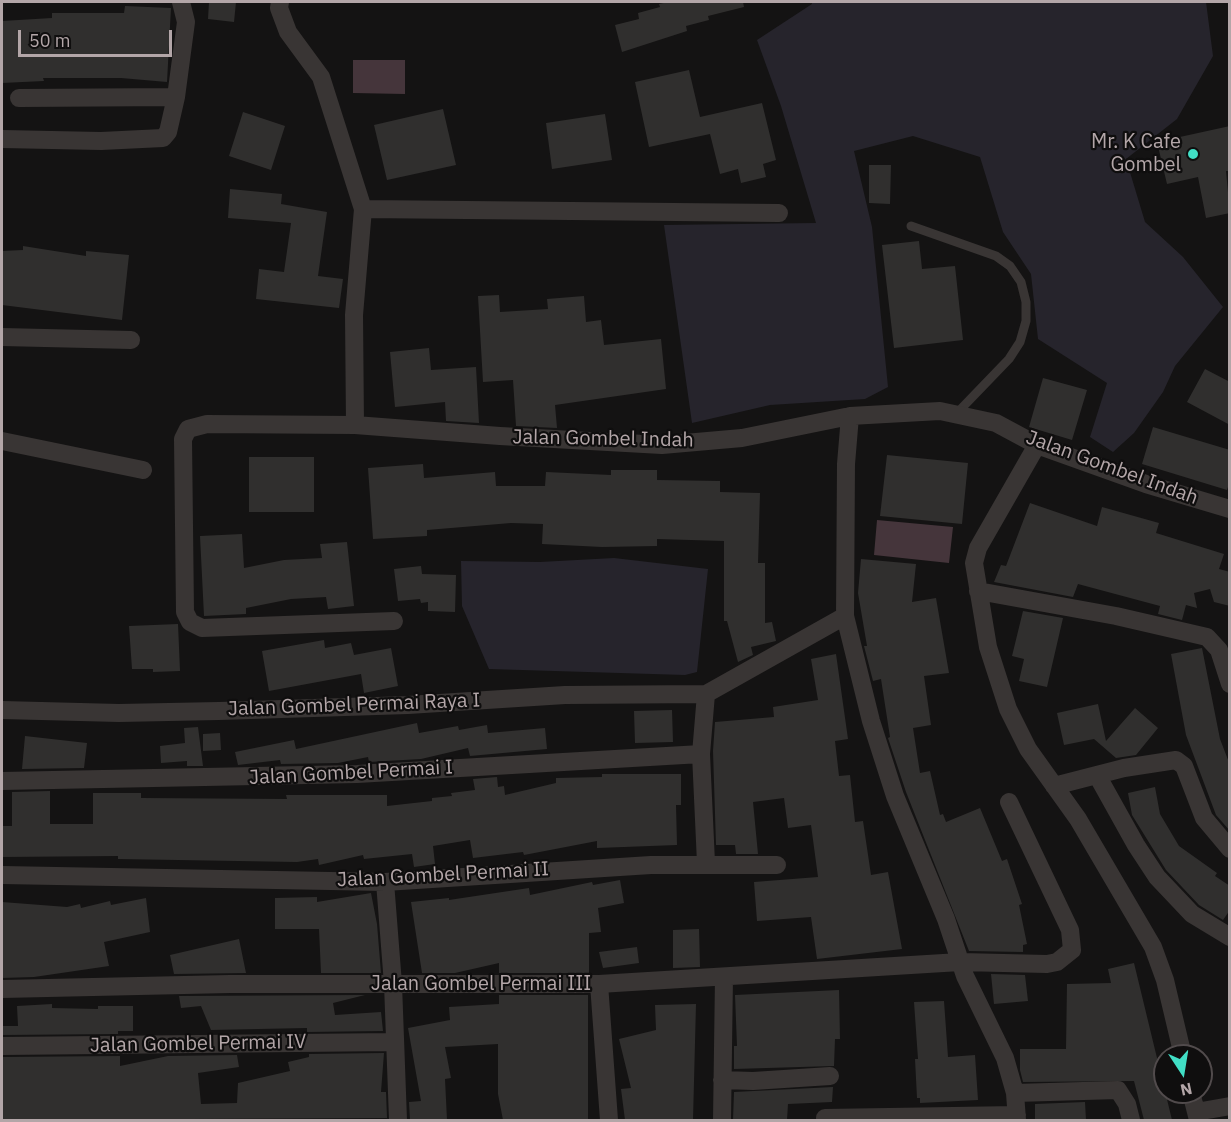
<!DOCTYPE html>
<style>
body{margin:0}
#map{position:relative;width:1231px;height:1122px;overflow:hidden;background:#141313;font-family:"IBM Plex Sans",sans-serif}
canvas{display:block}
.frame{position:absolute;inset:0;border:3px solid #b3a6a8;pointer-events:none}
.north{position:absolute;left:1153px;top:1044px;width:60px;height:60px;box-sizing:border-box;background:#0f0e0e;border:2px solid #514b4c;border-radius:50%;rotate:168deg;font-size:16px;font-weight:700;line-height:24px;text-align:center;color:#b3a6a8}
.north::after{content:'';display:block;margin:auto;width:21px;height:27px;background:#41dec5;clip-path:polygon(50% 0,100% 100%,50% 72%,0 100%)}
.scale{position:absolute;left:18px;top:30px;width:154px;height:27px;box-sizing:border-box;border:3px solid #b3a6a8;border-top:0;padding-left:8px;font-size:18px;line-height:21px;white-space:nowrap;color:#b3a6a8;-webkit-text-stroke:4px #0f0e0e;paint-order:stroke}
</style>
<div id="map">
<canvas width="1231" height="1122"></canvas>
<div class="frame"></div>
<div class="north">N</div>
<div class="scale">50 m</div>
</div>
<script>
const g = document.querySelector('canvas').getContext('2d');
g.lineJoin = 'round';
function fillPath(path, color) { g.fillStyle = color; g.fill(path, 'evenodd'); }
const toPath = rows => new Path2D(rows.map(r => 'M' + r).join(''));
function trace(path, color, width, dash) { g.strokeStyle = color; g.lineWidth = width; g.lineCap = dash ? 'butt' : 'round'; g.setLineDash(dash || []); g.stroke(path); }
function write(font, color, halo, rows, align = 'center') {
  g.font = font + ' "IBM Plex Sans",sans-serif'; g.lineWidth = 4.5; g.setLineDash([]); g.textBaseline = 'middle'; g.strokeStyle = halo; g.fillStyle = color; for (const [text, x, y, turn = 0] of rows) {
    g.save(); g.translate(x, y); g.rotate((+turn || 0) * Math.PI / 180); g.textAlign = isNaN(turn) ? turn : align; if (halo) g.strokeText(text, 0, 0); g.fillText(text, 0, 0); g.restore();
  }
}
const green = toPath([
 [812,2,1206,2,1213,56,1177,119,1126,159,1145,222,1183,257,1223,307,1175,366,1163,392,1134,433,1113,452,1090,437,1107,383,1038,339,1031,274,1003,232,980,157,913,136,854,151,872,227,888,387,865,399,770,405,692,423,664,225,816,223,781,106,757,40,812,4],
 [614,558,708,569,697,672,685,675,489,669,462,606,461,561,540,562]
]);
const water = toPath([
 [353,60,405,60,405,94,353,93],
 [877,520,953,527,949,563,874,555]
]);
const building = toPath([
 [209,2,236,2,234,22,208,19],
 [668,2,743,2,744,7,708,16,709,20,686,26,687,31,622,52,615,25,639,19,638,13,660,7,659,4],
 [125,6,171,8,167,82,121,78,43,78,44,81,2,83,2,21,52,18,52,13,124,13],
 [689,70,700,117,762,103,776,160,763,164,766,177,741,183,738,169,720,174,710,134,649,147,635,82],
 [443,109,456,165,387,180,374,125],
 [243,112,285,126,271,170,229,156],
 [605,114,612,160,552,169,546,123],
 [1230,126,1230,171,1226,171,1230,213,1206,218,1198,177,1167,184,1157,142],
 [869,165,891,165,890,204,869,203],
 [230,189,282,194,281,204,327,212,318,276,343,279,339,308,256,299,259,269,284,272,291,223,228,218],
 [919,241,922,269,955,266,963,340,894,348,882,245],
 [23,246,86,256,86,251,129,255,122,320,2,305,2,251,23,250],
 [499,295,500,312,548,309,547,299,584,296,586,322,601,320,604,345,661,339,666,389,555,405,557,428,516,426,513,380,483,382,478,296],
 [429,348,431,370,476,367,479,423,446,421,445,402,395,407,390,352],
 [1205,369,1230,382,1230,425,1187,402],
 [1043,378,1087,390,1072,440,1029,427],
 [1153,427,1230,450,1230,481,1227,490,1142,464],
 [887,455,968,463,962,524,880,516],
 [249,457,314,457,314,512,249,512],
 [423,464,424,478,495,472,496,486,545,486,546,472,611,475,611,470,657,470,657,480,720,481,720,492,760,493,758,563,765,563,765,623,772,622,776,641,751,647,753,655,738,662,727,621,724,621,724,541,657,539,657,546,602,547,542,544,543,524,511,523,427,530,427,536,373,539,368,468],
 [1030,503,1097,526,1102,507,1159,523,1156,533,1224,554,1219,569,1230,572,1230,606,1214,602,1210,589,1194,593,1197,608,1186,605,1182,620,1158,614,1160,606,1078,584,1073,597,994,582,1001,565,1006,566],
 [242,534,244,568,284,560,322,558,320,544,347,542,354,606,328,609,326,597,291,599,246,608,246,614,204,616,200,536],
 [861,559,916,564,912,602,936,598,949,673,924,676,931,725,913,728,920,773,930,771,940,815,943,814,946,822,980,808,1002,861,1007,859,1022,904,1019,905,1027,944,1023,945,1023,952,969,951,906,792,888,738,890,737,881,679,873,681,864,646,867,646,858,593],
 [421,566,422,574,456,575,455,612,428,611,428,602,421,603,420,599,398,601,394,569],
 [1023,611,1063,618,1047,687,1019,681,1024,659,1012,656],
 [178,624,180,671,153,672,153,669,132,669,129,626],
 [324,640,325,648,351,643,354,655,391,648,398,686,364,693,361,674,269,691,262,651],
 [1202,648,1220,739,1230,765,1230,831,1216,815,1186,735,1171,654],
 [836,654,848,739,835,741,839,776,850,775,855,822,863,821,871,875,888,872,902,949,817,959,811,917,757,921,754,882,818,877,811,825,788,828,784,798,753,802,758,854,736,854,735,845,716,845,713,751,715,722,774,717,773,707,818,700,811,659],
 [1098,704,1106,741,1135,708,1158,728,1136,755,1116,758,1094,739,1064,745,1057,713],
 [672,710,673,742,635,743,634,711],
 [417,723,419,733,458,726,459,730,487,725,488,733,545,728,547,749,470,756,468,748,421,759,369,762,368,757,338,763,281,764,280,760,238,765,235,752,294,740,296,749],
 [198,727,203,766,187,766,187,761,161,763,160,746,185,743,184,728],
 [220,733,221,750,203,751,203,734],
 [25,736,87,743,84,768,22,769],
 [602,774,681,774,681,805,676,805,677,845,597,848,597,841,524,855,523,852,473,858,470,840,433,846,435,864,414,867,412,854,364,859,363,855,319,865,318,859,297,862,118,859,118,856,2,857,2,826,12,826,12,792,50,791,50,824,93,824,93,793,141,793,141,798,287,799,286,795,387,795,387,806,432,801,432,798,452,796,451,793,475,790,473,779,497,777,498,787,504,786,505,795,556,783,556,778,602,777],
 [1155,787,1160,814,1179,846,1217,873,1215,876,1230,886,1230,910,1223,920,1199,905,1166,870,1132,815,1128,793],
 [620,880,624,903,598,908,601,932,589,933,589,973,499,973,499,963,455,973,422,973,411,902,449,898,449,900,529,888,530,895,592,882,593,885],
 [371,893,377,924,381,973,321,973,319,929,275,929,275,898,317,897,317,902],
 [146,898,150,932,104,942,109,966,34,977,2,978,2,902,67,907,80,904,81,908,110,901,111,905],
 [699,929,700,967,673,968,673,930],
 [239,939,246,973,174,974,170,955],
 [637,947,639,963,603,968,599,952],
 [1134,963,1172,1120,1144,1120,1134,1081,1023,1082,1020,1070,1020,1049,1066,1049,1067,984,1111,983,1108,969],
 [991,974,1025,975,1028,1001,994,1004],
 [839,990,840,1039,835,1039,834,1066,734,1069,734,1046,737,1046,735,995],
 [365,995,333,1003,335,1015,381,1012,383,1031,307,1032,307,1028,211,1030,201,1006,181,1008,179,996],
 [499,995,588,995,588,1120,503,1120,498,1094,498,1044,445,1047,451,1078,445,1079,447,1120,410,1120,409,1102,421,1101,408,1028,450,1020,449,1007,499,1004],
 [944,1001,948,1057,975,1055,978,1100,920,1103,920,1098,917,1098,915,1059,918,1059,914,1002],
 [52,1004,52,1008,98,1009,98,1006,133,1006,133,1031,118,1031,118,1034,2,1035,2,1026,18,1026,17,1006],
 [696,1004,693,1120,625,1120,621,1089,631,1088,619,1039,656,1030,655,1005],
 [384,1053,381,1092,386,1092,387,1118,2,1120,2,1057,120,1056,120,1066,168,1056,237,1055,239,1067,198,1073,201,1104,237,1103,238,1083,290,1071,288,1062,309,1057,309,1054],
 [833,1087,832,1102,788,1104,787,1120,733,1120,734,1092],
 [1085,1102,1086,1120,1035,1120,1035,1104]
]);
const service = toPath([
 [911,226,996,256,1010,266,1021,282,1026,302,1026,321,1020,342,1009,359,957,413]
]);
const minor = toPath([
 [280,2,279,8,288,32,321,77,363,209,354,315,355,425],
 [19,98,176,97],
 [2,139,101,141,163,138,168,132,176,97,186,22,181,2],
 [363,209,779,213],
 [2,337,131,340],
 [850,416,846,464,845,616,871,721,895,796,946,919,965,976,1005,1058,1015,1093,1017,1120],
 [2,441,143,470],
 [1037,445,978,548,974,563,988,647,1008,709,1028,749,1078,819,1153,947,1165,980,1183,1056],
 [978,591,1116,616,1207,637,1219,650,1230,684],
 [394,621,202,628,190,622,185,612,183,439,188,429,207,424,355,425,500,436,662,445,742,438,850,416,940,411,996,423,1037,445,1146,484,1230,509],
 [2,710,119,713,219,711,408,705,565,695,706,694],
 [1097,775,1136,845,1157,877,1192,914,1230,937],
 [2,781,357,774,701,754],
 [1054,786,1124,768,1176,760,1184,766,1204,818,1230,849],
 [706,863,701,754,706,694,845,616],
 [2,875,385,882,651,865,777,865],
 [385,882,393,984,398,1120],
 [599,984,609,1120],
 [2,989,230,984,599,984,960,962,1047,964,1057,962,1072,950,1070,930,1009,802],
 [2,1046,395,1042],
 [722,1080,753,1081,830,1076],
 [1191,1092,1198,1120],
 [1015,1093,1118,1090,1127,1104,1131,1120],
 [1196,1112,1230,1106],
 [825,1118,1017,1115],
 [722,1120,724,977]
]);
const markers = [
 [1193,154,6,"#41dec5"]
];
const poiNames = [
 ["Mr. K Cafe",1181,142],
 ["Gombel",1181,165]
];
const streetNames = [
 ["Jalan Gombel Indah",603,439,1],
 ["Jalan Gombel Indah",1112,468,20],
 ["Jalan Gombel Permai Raya I",354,705,-2],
 ["Jalan Gombel Permai I",351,773,-3],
 ["Jalan Gombel Permai II",443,875,-3],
 ["Jalan Gombel Permai III",481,984],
 ["Jalan Gombel Permai IV",198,1044,-1]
];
fillPath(green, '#26242c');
fillPath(water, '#45353b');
fillPath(building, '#302f2e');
trace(service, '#393534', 9);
trace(minor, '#393534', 18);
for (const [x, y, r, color] of markers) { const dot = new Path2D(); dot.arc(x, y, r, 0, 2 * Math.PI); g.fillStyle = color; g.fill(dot); trace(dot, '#0f0e0e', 2); }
write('20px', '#b3a6a8', '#0f0e0e', poiNames, 'right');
write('20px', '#b3a6a8', '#0f0e0e', streetNames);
</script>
